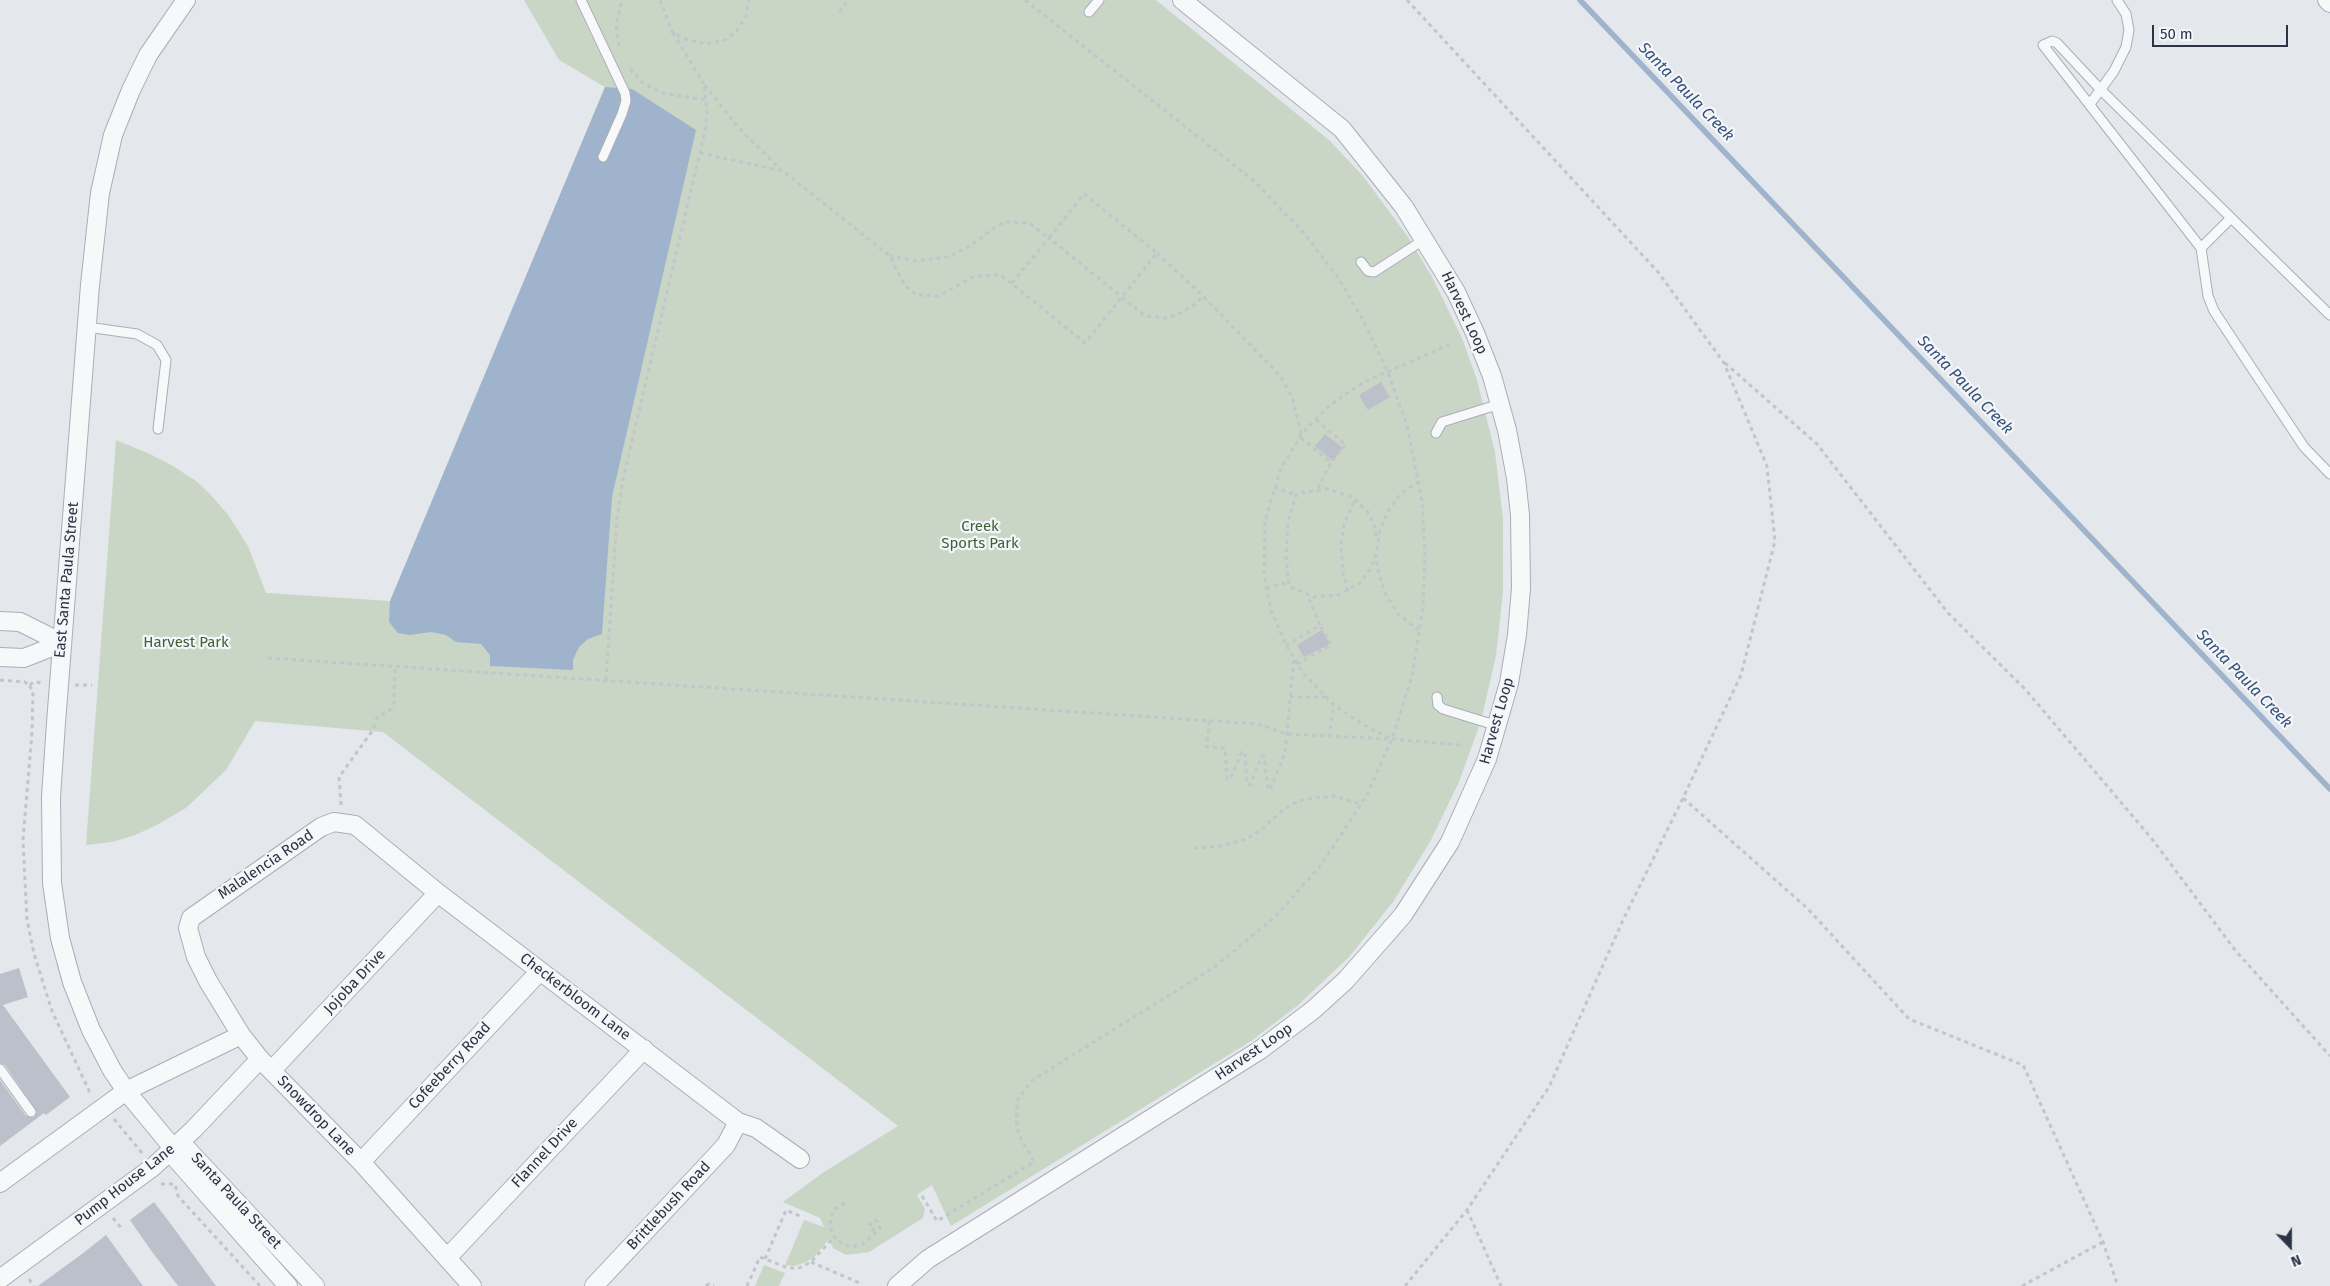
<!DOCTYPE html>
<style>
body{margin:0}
#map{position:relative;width:2330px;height:1286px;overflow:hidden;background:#e4e7ec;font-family:"Fira Sans",sans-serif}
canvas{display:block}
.north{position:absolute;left:2265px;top:1221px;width:50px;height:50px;-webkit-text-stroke:4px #f4f6f9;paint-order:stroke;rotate:158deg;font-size:14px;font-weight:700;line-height:20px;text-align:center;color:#2b3445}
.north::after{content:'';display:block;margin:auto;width:18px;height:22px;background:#2b3445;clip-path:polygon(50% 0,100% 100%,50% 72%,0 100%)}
.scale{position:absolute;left:2152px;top:25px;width:136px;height:22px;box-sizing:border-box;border:2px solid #2b3445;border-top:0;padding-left:6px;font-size:15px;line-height:18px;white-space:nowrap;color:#2b3445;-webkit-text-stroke:4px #f4f6f9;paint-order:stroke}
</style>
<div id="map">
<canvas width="2330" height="1286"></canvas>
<div class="north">N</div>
<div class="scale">50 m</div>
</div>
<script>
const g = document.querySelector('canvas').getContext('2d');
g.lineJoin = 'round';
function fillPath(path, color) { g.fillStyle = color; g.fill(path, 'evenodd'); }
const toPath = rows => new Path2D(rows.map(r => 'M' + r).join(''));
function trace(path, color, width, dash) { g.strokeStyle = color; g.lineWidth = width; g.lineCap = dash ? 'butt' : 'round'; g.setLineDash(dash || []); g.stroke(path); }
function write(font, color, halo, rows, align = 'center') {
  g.font = font + ' "Fira Sans",sans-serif'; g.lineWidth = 4.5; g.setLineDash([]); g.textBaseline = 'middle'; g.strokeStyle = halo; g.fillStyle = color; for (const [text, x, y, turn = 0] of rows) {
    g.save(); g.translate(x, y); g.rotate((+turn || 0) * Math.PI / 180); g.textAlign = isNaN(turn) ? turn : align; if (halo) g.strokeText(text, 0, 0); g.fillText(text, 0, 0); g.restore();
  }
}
const green = toPath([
 [524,0,1156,0,1329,140,1363,176,1408,237,1432,277,1462,338,1477,380,1495,452,1503,519,1503,591,1496,656,1481,721,1459,782,1430,842,1393,902,1349,957,1297,1006,1251,1041,951,1226,932,1185,917,1195,925,1209,923,1218,869,1252,846,1255,833,1248,829,1239,814,1257,806,1262,795,1266,785,1265,804,1220,824,1227,820,1218,783,1202,824,1172,898,1126,383,732,255,721,226,770,186,808,155,826,135,835,112,842,86,845,116,440,150,454,173,466,196,481,210,494,229,516,248,546,266,593,390,601,605,87,559,60],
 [764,1265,785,1273,779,1286,755,1286]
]);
const water = toPath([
 [605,87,632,89,696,130,612,497,602,634,588,639,579,647,573,660,573,670,490,666,490,655,481,644,456,642,446,635,431,632,410,635,398,633,389,622,390,601]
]);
const stream = toPath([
 [1580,0,2330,789]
]);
const building = toPath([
 [1381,382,1390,397,1368,410,1359,395],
 [1325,434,1343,448,1333,461,1315,446],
 [1322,630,1330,644,1304,657,1297,645],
 [19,968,28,997,3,1005,70,1097,46,1115,44,1113,0,1146,0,1080,26,1116,34,1117,37,1112,5,1065,0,1063,0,974],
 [154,1202,173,1227,216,1286,178,1286,150,1249,130,1220],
 [106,1235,143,1286,38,1286,82,1254]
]);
const path = toPath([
 [660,0,672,32,685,39,706,44,725,40,736,32,746,16,749,0],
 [1407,0,1658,272,1724,363,1767,466,1775,541,1741,675,1683,798,1807,908,1909,1019,2023,1065,2103,1242,2118,1286],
 [839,12,849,0],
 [673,33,704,84],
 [619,46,616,25,622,0],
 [630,69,643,83,662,93,706,100],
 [700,153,783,171,890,256,905,286,917,295,938,296,975,276,999,275,1006,279,1085,343,1157,253,1084,194,1049,238,1029,223,1008,222,998,225,970,246,948,257,917,261,890,256],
 [1157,253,1203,296,1281,377,1292,397,1301,434],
 [1012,283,1049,238,1145,316,1168,318,1176,315,1193,306,1203,296],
 [1725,363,1817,444,1948,613,2025,689,2152,839,2235,950,2330,1056],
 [1316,420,1346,445,1331,462],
 [1301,438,1331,462,1318,488],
 [1419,481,1401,494,1388,511,1380,530,1376,554,1377,567,1385,593,1399,615,1420,631],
 [1274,487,1296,495],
 [1376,554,1371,568,1360,583,1338,595,1313,597,1289,586,1286,556,1288,522,1296,495,1300,493,1327,489,1352,497,1368,512,1374,525,1377,540],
 [1266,588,1289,582],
 [1348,591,1343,573,1341,544,1344,525,1355,499],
 [1286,646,1320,625,1308,596],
 [268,658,1258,724,1287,734,1392,739,1460,745],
 [1297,664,1331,645,1320,625],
 [0,680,25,682,29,686,33,682,44,683],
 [606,680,617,519,623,479,705,131,707,113,704,84,737,126,782,171],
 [75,685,92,685],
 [29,686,33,690,32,733,23,840,27,920,34,954,52,1011,91,1095],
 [1290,697,1325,697],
 [1209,721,1207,747,1225,748,1227,779,1230,779,1242,752,1245,752,1247,784,1250,785,1262,756,1264,756,1268,789,1270,790,1285,753,1294,659],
 [1329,737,1334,705],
 [1389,738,1362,724,1334,705,1303,673,1285,643,1271,610,1264,575,1265,521,1281,468,1301,435,1330,405,1364,382,1449,345],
 [341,805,339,777,373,730,377,718,391,709,394,702,395,666],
 [1194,848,1222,846,1246,839,1260,831,1285,808,1304,799,1334,796,1361,804],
 [114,1119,142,1153],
 [161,1184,175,1184,178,1196,260,1286],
 [922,1196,937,1221,1034,1162,1019,1135,1016,1121,1017,1101,1031,1081,1213,968,1274,918,1321,865,1367,795,1392,739,1412,676,1423,607,1425,554,1422,501,1407,425,1387,370,1362,318,1337,276,1303,232,1254,181,1025,0],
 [845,1203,835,1209,830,1219,831,1230,836,1240,851,1247,863,1244,880,1228,879,1222,875,1220,869,1226,875,1231],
 [1467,1210,1501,1286],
 [113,1218,123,1230],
 [765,1259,786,1210,802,1217],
 [811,1262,862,1284],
 [29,1279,34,1286],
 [706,1286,709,1284,714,1286],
 [747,1286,760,1257,788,1268,799,1268,811,1262,834,1237],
 [1405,1286,1467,1210,1549,1087,1623,920,1683,798],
 [2022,1286,2103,1242]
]);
const service = toPath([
 [581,0,625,93,626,101,622,114,603,157],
 [1089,12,1099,0],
 [2090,104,2114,71,2126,47,2129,30,2126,14,2117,0],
 [2201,248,2231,218],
 [1361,262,1368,271,1374,272,1425,239],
 [2330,315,2101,90,2057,43,2052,41,2043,45,2201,248,2208,296,2214,311,2304,447,2330,474],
 [87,327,137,334,157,345,166,360,158,429],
 [1436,433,1442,422,1500,404],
 [1437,697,1438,705,1443,709,1498,726],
 [0,1069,31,1112]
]);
const minor = toPath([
 [186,0,148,55,131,90,113,135,100,193,90,285,56,723,51,797,52,883,60,938,72,982,91,1030,112,1070,126,1091,173,1148,176,1159,288,1286],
 [2327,0,2330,3],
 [0,621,20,622,62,643],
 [0,657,24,658,62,643],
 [272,1070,438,893],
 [173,1148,187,1149,315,1286],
 [361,1162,540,971],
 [0,1183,126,1091,241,1035],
 [447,1258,644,1049],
 [0,1279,153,1167,194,1129,260,1059],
 [472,1286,361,1162,260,1059,241,1035,208,981,196,957,188,928,191,918,321,827,334,822,355,825,438,893,738,1122,756,1128,800,1159],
 [594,1286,726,1145,738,1122],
 [897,1286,928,1259,1260,1050,1313,1010,1346,980,1403,915,1450,842,1487,759,1509,683,1517,635,1521,588,1520,515,1516,478,1507,430,1492,376,1475,333,1456,292,1404,207,1342,129,1182,0]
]);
const streetNames = [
 ["Harvest Loop",1464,313,65],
 ["East Santa Paula Street",67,580,-85],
 ["Harvest Loop",1497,721,-74],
 ["Malalencia Road",266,865,-34],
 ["Jojoba Drive",355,982,-47],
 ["Checkerbloom Lane",575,997,37],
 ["Harvest Loop",1254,1052,-34],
 ["Cofeeberry Road",450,1066,-47],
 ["Snowdrop Lane",316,1116,46],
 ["Flannel Drive",545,1153,-47],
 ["Pump House Lane",125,1185,-38],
 ["Santa Paula Street",236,1201,47],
 ["Brittlebush Road",669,1206,-47]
];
const parkNames = [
 ["Creek",980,527],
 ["Sports Park",980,544],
 ["Harvest Park",186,643]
];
const waterNames = [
 ["Santa Paula Creek",1686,92,46],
 ["Santa Paula Creek",1965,385,46],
 ["Santa Paula Creek",2244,679,46]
];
fillPath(green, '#c9d6c5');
fillPath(water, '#9fb4cc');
trace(stream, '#9fb4cc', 5.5);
fillPath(building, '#bbc0ca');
trace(service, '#a9aeb7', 11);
trace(minor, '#a9aeb7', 20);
trace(path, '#c2c5cb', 3, [4, 4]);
trace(service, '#f7f8fa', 9);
trace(minor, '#f7f8fa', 18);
write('15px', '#2b3445', '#f4f6f9', streetNames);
write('15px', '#3f6138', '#f4f6f9', parkNames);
write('italic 16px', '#34527a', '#f4f6f9', waterNames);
</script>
